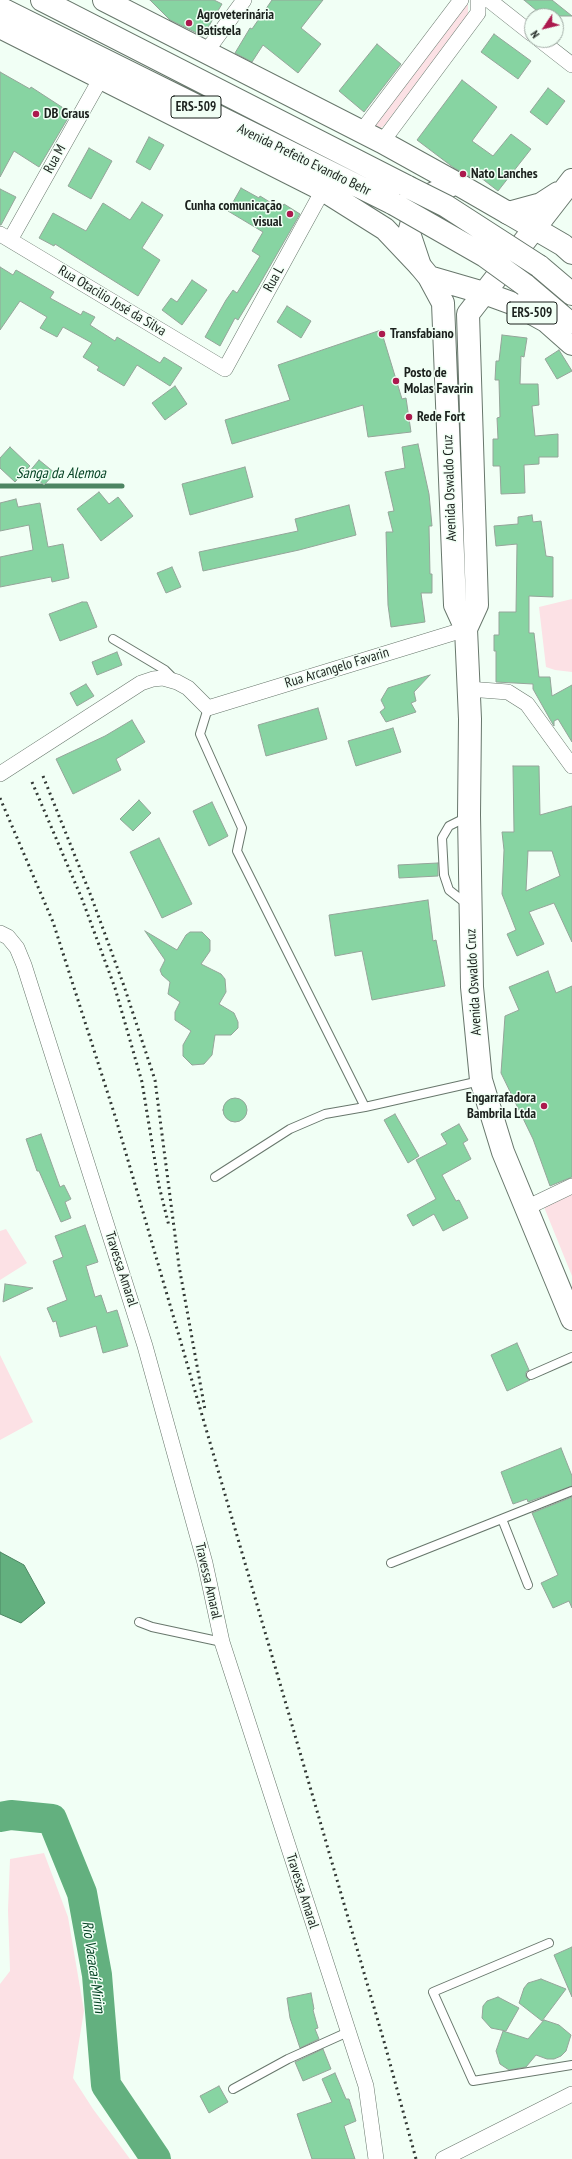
<!DOCTYPE html>
<meta charset="utf-8">
<style>
body{margin:0}
#map{position:relative;width:572px;height:2159px;overflow:hidden;background:#f1fff5;font-family:"PT Sans Narrow",sans-serif}
canvas{display:block}
.north{position:absolute;left:524px;top:8px;width:40px;height:40px;box-sizing:border-box;background:#f1fff5;border:1px solid #9ba69f;border-radius:50%;rotate:235deg;font-size:11px;font-weight:700;line-height:16px;text-align:center;color:#1b211d}
.north::after{content:'';display:block;margin:auto;width:14px;height:18px;background:#ac1a4e;clip-path:polygon(50% 0,100% 100%,50% 72%,0 100%)}
</style>
<div id="map">
<canvas width="572" height="2159"></canvas>
<div class="north">N</div>
</div>
<script>
const g = document.querySelector('canvas').getContext('2d');
g.lineJoin = 'round';
function fillPath(path, color) { g.fillStyle = color; g.fill(path, 'evenodd'); }
const toPath = rows => new Path2D(rows.map(r => 'M' + r).join(''));
function trace(path, color, width, dash) { g.strokeStyle = color; g.lineWidth = width; g.lineCap = dash ? 'butt' : 'round'; g.setLineDash(dash || []); g.stroke(path); }
function write(font, color, halo, rows, align = 'center') {
  g.font = font + ' "PT Sans Narrow",sans-serif'; g.lineWidth = 3; g.setLineDash([]); g.textBaseline = 'middle'; g.strokeStyle = halo; g.fillStyle = color; for (const [text, x, y, turn = 0] of rows) {
    g.save(); g.translate(x, y); g.rotate((+turn || 0) * Math.PI / 180); g.textAlign = isNaN(turn) ? turn : align; if (halo) g.strokeText(text, 0, 0); g.fillText(text, 0, 0); g.restore();
  }
}
const green = toPath([
 [468,4,468,14,384,126,376,131,375,123,463,8],
 [572,599,572,672,555,670,546,667,539,607],
 [572,1193,572,1276,544,1207],
 [6,1229,27,1263,0,1280,0,1231],
 [0,1355,33,1422,0,1440],
 [44,1853,68,1917,84,2011,73,2078,93,2109,130,2159,0,2159,0,1984,10,1971,8,1910,10,1859]
]);
const water = toPath([
 [0,1552,24,1565,45,1603,21,1623,0,1614,0,1552]
]);
const stream = toPath([
 [0,486,122,486]
]);
const river = toPath([
 [0,1817,11,1815,52,1819,82,1893,97,1975,106,2085,156,2159]
]);
const building = toPath([
 [150,0,214,0,222,4,203,36,170,20,150,0],
 [272,0,323,0,301,28,321,44,298,73,263,45,252,62,235,53,250,28,252,29,272,0],
 [524,0,552,0,572,16,543,16,524,0],
 [494,34,531,61,518,79,481,52,494,34],
 [377,44,401,64,364,112,339,91,377,44],
 [0,72,30,89,31,87,71,113,39,167,14,151,0,177,0,72],
 [462,80,497,107,472,141,493,156,511,134,531,149,498,191,476,174,473,178,454,168,417,140,462,80],
 [548,88,565,101,547,125,530,112,548,88],
 [149,137,164,145,150,170,136,162,149,137],
 [89,148,112,161,91,199,68,186,89,148],
 [241,188,259,198,260,196,281,209,284,204,300,214,258,287,238,320,235,318,220,346,205,337,226,300,233,290,237,293,260,256,252,251,263,232,228,211,241,188],
 [0,189,16,197,1,225,0,225,0,189],
 [142,202,163,215,142,248,160,260,138,296,55,244,54,246,39,238,53,213,86,231,103,203,130,220,142,202],
 [0,267,13,275,16,270,54,292,50,298,81,315,83,311,95,317,90,325,115,341,117,337,160,363,164,357,182,368,170,386,137,365,124,386,97,370,99,367,83,357,92,343,63,327,57,337,40,328,47,317,20,301,0,330,0,267],
 [192,280,207,290,182,325,162,310,171,298,177,302,192,280],
 [287,306,311,321,301,338,277,322,287,306],
 [381,330,402,399,406,398,411,432,368,437,363,405,232,444,225,420,290,400,278,365,381,330],
 [502,335,527,338,524,357,521,356,520,384,538,384,539,405,532,406,535,436,558,434,558,457,539,457,539,464,524,465,525,493,501,494,500,466,493,466,493,439,498,439,497,418,500,417,499,380,495,380,496,361,499,361,502,335],
 [559,350,572,371,557,379,545,359,559,350],
 [175,386,187,404,165,420,152,403,175,386],
 [418,444,429,494,432,526,429,526,430,574,432,574,432,593,421,593,425,622,391,627,388,605,386,532,393,532,388,512,394,511,385,472,405,468,402,447,418,444],
 [10,447,30,466,15,482,0,468,0,458,10,447],
 [39,460,55,473,44,485,29,472,39,460],
 [245,467,253,497,190,515,182,484,245,467],
 [99,492,109,504,118,497,133,516,101,541,77,509,99,492],
 [16,499,18,507,40,503,48,547,63,544,69,578,52,582,51,577,0,587,0,557,33,550,29,525,0,531,0,503,16,499],
 [349,505,356,535,299,550,203,571,199,552,298,531,295,519,349,505],
 [532,515,533,522,541,521,546,556,553,557,553,597,529,596,529,633,534,633,539,677,550,677,552,696,572,685,572,742,558,719,554,721,554,726,551,721,533,689,533,684,496,682,496,651,494,651,494,635,499,635,499,612,516,612,517,544,496,546,494,526,518,524,518,517,532,515],
 [172,567,181,587,166,593,157,573,172,567],
 [82,602,87,602,97,627,60,641,49,614,82,602],
 [117,652,122,665,97,675,92,662,117,652],
 [430,675,414,692,416,701,411,703,416,712,386,722,380,712,385,708,381,700,388,688,430,675],
 [86,684,94,696,77,706,70,693,86,684],
 [318,708,327,739,266,756,258,725,318,708],
 [132,720,145,742,116,759,121,770,73,794,56,759,105,736,132,720],
 [393,728,401,752,356,766,348,741,393,728],
 [513,766,539,766,540,815,572,806,572,942,554,903,529,912,544,944,517,956,507,934,516,930,502,894,504,850,502,832,514,832,513,766],
 [528,851,552,851,560,876,526,891,528,851],
 [139,800,151,813,133,831,120,819,139,800],
 [212,802,228,836,209,846,193,811,212,802],
 [159,838,192,904,162,918,130,852,159,838],
 [438,863,438,876,399,878,398,865,438,863],
 [428,900,433,941,436,940,445,986,372,1000,362,951,335,956,329,915,428,900],
 [145,931,177,950,186,935,190,932,202,932,210,940,210,951,201,964,221,974,225,979,226,992,219,1004,234,1013,238,1022,238,1028,231,1035,215,1035,212,1055,204,1064,192,1065,183,1056,183,1045,191,1031,175,1020,175,1012,180,1002,168,994,170,982,162,975,160,970,165,960,145,931],
 [548,971,556,993,572,986,572,1177,550,1186,533,1139,501,1073,505,1016,519,1010,509,987,548,971],
 '223 1110a12 12 0 1 1 24 0a12 12 0 1 1-24 0Z',
 [395,1114,419,1156,408,1163,384,1120,395,1114],
 [459,1124,468,1140,463,1143,471,1159,442,1175,456,1201,459,1200,468,1218,443,1231,434,1214,413,1226,407,1215,436,1199,416,1160,447,1144,441,1134,459,1124],
 [41,1134,60,1187,64,1185,71,1199,65,1202,71,1218,61,1222,39,1171,37,1171,26,1139,41,1134],
 [85,1225,98,1262,86,1266,95,1297,101,1295,107,1313,117,1310,128,1346,103,1353,96,1326,60,1337,56,1321,53,1322,47,1308,67,1300,53,1261,63,1257,55,1236,85,1225],
 [5,1284,33,1288,3,1302,5,1284],
 [517,1343,529,1370,526,1372,526,1377,530,1380,507,1391,491,1355,517,1343],
 [561,1448,572,1476,572,1486,528,1502,527,1499,513,1504,501,1472,561,1448],
 [572,1497,572,1608,569,1601,553,1608,541,1583,558,1575,532,1513,572,1497],
 [572,1947,572,1997,554,1955,572,1947],
 [541,1979,566,1989,542,2021,519,2003,524,1988,528,1983,541,1979],
 [311,1993,314,2009,313,2010,318,2028,315,2029,319,2039,300,2048,290,2018,287,1998,311,1993],
 [498,1997,519,2008,506,2031,491,2028,482,2018,483,2006,487,2001,498,1997],
 [544,2020,559,2025,571,2035,566,2051,561,2056,554,2059,547,2059,536,2055,526,2067,509,2070,500,2064,496,2051,503,2031,528,2039,544,2020],
 [323,2049,331,2069,303,2081,295,2062,323,2049],
 [335,2073,346,2099,349,2099,356,2121,344,2126,355,2159,312,2159,297,2114,332,2102,322,2079,335,2073],
 [219,2086,228,2102,209,2113,200,2096,219,2086]
]);
const lane = toPath([
 [113,639,165,670,172,677],
 [208,708,200,734,242,828,237,851,365,1107,480,1081],
 [467,817,449,826,442,838,444,875,449,890,468,905],
 [215,1177,290,1129,325,1114,365,1107],
 [531,1375,572,1357],
 [502,1519,528,1585],
 [391,1563,572,1491],
 [139,1622,152,1627,222,1642],
 [549,1943,433,1992,473,2081,572,2065],
 [233,2089,288,2059,348,2032]
]);
const street = toPath([
 [489,0,532,34],
 [540,40,572,65],
 [206,52,244,0],
 [361,132,461,0],
 [382,142,478,13,478,0],
 [0,234,225,369,323,190],
 [10,240,101,78],
 [468,689,508,692,527,704,572,766],
 [0,774,141,683,153,679,163,678,177,682,188,688,208,708,466,629],
 [0,933,8,937,17,948,24,965,145,1346,205,1563,222,1642,366,2086,376,2159],
 [526,1208,572,1186],
 [443,2159,572,2094]
]);
const secondary = toPath([
 [508,213,541,204,558,193],
 [429,277,443,303,455,605,466,629,470,719,469,815,472,987,481,1080,503,1152,572,1319],
 [484,293,429,277,420,266,409,233,415,210,432,194,456,183,508,213],
 [466,629,477,605,468,314,572,180]
]);
const highway = toPath([
 [42,0,408,187],
 [104,0,382,142,456,183],
 [0,8,394,204],
 [0,27,323,190,385,229,420,266],
 [508,213,563,245,572,253],
 [539,266,572,294],
 [525,285,570,323],
 [484,293,517,305,546,321,572,344]
]);
const rail = toPath([
 [43,776,91,896,124,986,155,1080,179,1266,205,1410],
 [32,782,82,899,115,988,142,1082,159,1186,169,1226],
 [0,798,53,922,116,1119,385,2045,416,2159]
]);
const highwayBridge = toPath([
 [408,187,446,206,539,266],
 [394,204,485,256,525,285]
]);
const markers = [
 [189,23,4,"#ac1a4e"],
 [36,114,4,"#ac1a4e"],
 [463,174,4,"#ac1a4e"],
 [290,214,4,"#ac1a4e"],
 [382,334,4,"#ac1a4e"],
 [396,381,4,"#ac1a4e"],
 [409,417,4,"#ac1a4e"],
 [544,1106,4,"#ac1a4e"]
];
const shields = [
 [196,107,50],
 [532,313,50]
];
const shieldNames = [
 ["ERS-509",196,107],
 ["ERS-509",532,313]
];
const poiNames = [
 ["Agroveterinária",197,15],
 ["Batistela",197,31],
 ["DB Graus",44,114],
 ["Nato Lanches",471,174],
 ["Cunha comunicação",282,206,"right"],
 ["visual",282,222,"right"],
 ["Transfabiano",390,334],
 ["Posto de",404,373],
 ["Molas Favarin",404,389],
 ["Rede Fort",417,417],
 ["Engarrafadora",536,1098,"right"],
 ["Bambrila Ltda",536,1114,"right"]
];
const streetNames = [
 ["Rua M",55,159,-61],
 ["Avenida Prefeito Evandro Behr",304,160,26],
 ["Rua L",274,279,-61],
 ["Rua Otacilio José da Silva",112,301,31],
 ["Avenida Oswaldo Cruz",450,488,-92],
 ["Rua Arcangelo Favarin",337,668,-17],
 ["Avenida Oswaldo Cruz",474,982,-93],
 ["Travessa Amaral",121,1269,72],
 ["Travessa Amaral",208,1581,77],
 ["Travessa Amaral",302,1891,72]
];
const waterNames = [
 ["Sanga da Alemoa",61,474],
 ["Rio Vacacaí-Mirim",93,1967,82]
];
fillPath(green, '#fce1e5');
fillPath(water, '#63b07f');
trace(water, '#4d8562', 1);
trace(stream, '#4d8562', 5);
trace(river, '#63b07f', 30);
fillPath(building, '#87d4a2');
trace(building, '#95a59a', 1);
trace(lane, '#68776c', 10);
trace(street, '#68776c', 16);
trace(secondary, '#68776c', 24);
trace(highway, '#68776c', 24);
trace(lane, '#fff', 8);
trace(street, '#fff', 15);
trace(secondary, '#fff', 22);
trace(highway, '#fff', 22);
trace(rail, '#323834', 3, [2, 4]);
trace(highwayBridge, '#68776c', 24, []);
trace(highwayBridge, '#fff', 22);
for (const [x, y, r, color] of markers) { const dot = new Path2D(); dot.arc(x, y, r, 0, 2 * Math.PI); g.fillStyle = color; g.fill(dot); trace(dot, '#f1fff5', 1.5); }
for (const [x, y, w] of shields) { const box = new Path2D(); box.roundRect(x - w / 2, y - 11, w, 22, 3); g.fillStyle = '#f1fff5'; g.fill(box); trace(box, '#1b211d', 1); }
write('bold 13px', '#1b211d', null, shieldNames);
write('bold 14px', '#1b211d', '#f1fff5', poiNames, 'left');
write('14px', '#1b211d', '#f1fff5', streetNames);
write('italic 15px', '#064425', '#f1fff5', waterNames);
</script>
